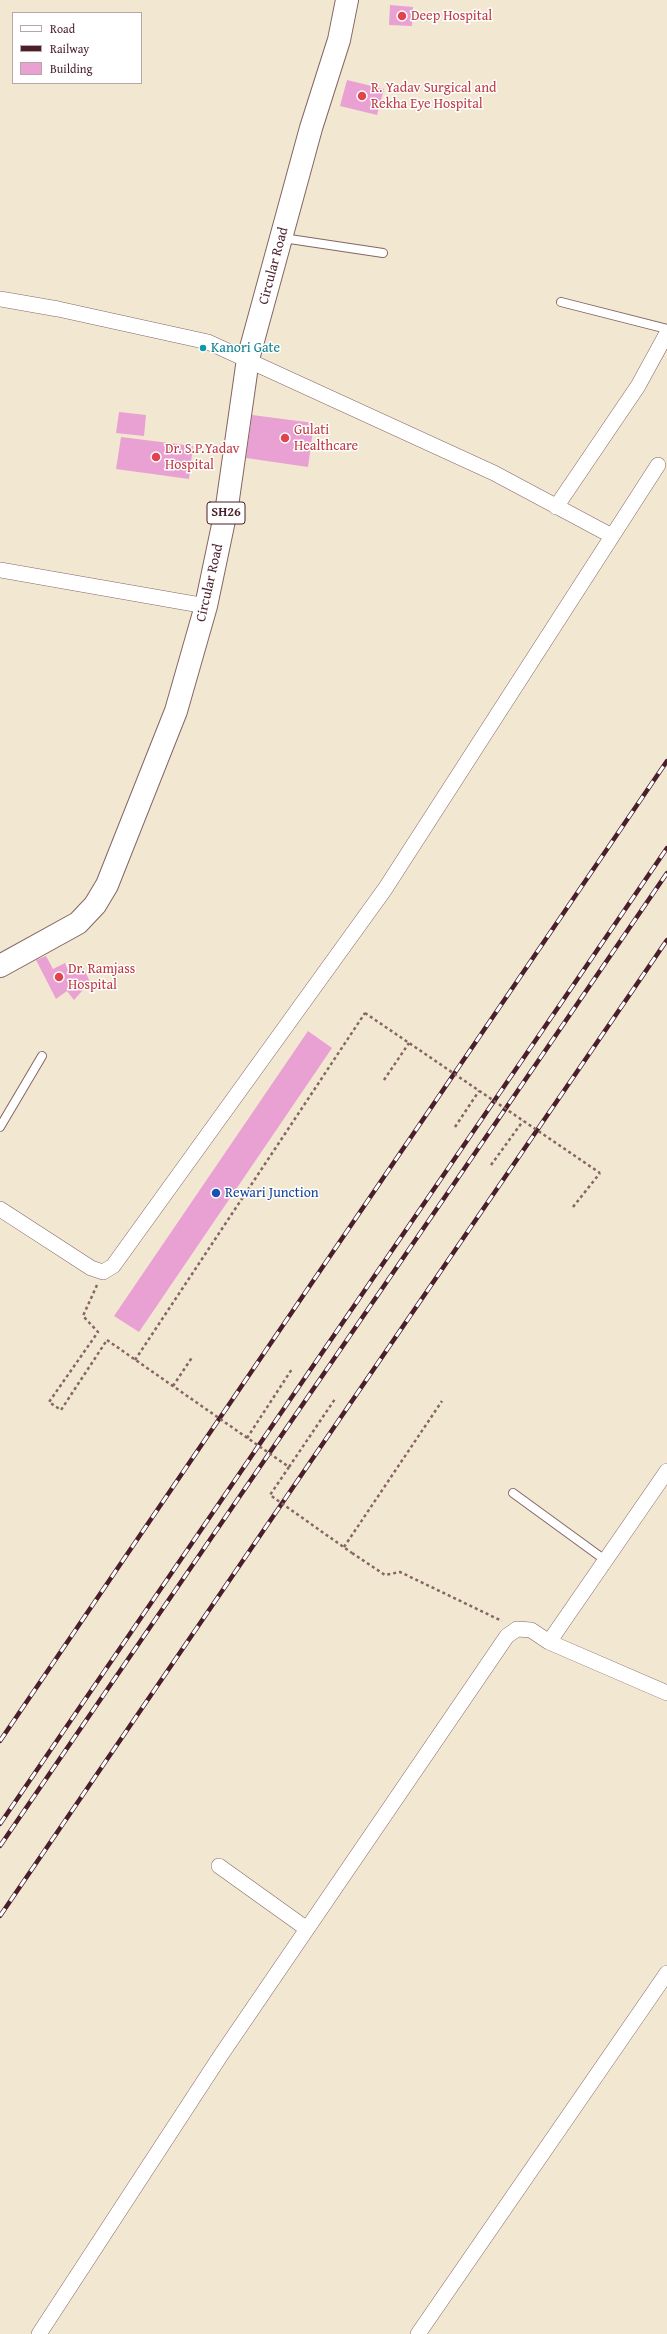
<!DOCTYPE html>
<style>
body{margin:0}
#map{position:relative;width:667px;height:2334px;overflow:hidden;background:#f2e8d1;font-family:"Gentium Book Plus",serif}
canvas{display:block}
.legend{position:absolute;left:12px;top:12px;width:130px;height:72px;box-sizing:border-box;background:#fff;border:1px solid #b7a5aa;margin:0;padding:5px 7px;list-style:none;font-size:12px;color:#4a1f2b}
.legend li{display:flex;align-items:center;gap:8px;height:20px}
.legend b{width:20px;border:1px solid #b7a5aa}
</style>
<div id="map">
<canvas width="667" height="2334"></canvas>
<ul class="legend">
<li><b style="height:5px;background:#fff"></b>Road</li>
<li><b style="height:5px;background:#4a1f2b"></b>Railway</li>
<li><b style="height:11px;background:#e9a0d2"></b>Building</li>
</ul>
</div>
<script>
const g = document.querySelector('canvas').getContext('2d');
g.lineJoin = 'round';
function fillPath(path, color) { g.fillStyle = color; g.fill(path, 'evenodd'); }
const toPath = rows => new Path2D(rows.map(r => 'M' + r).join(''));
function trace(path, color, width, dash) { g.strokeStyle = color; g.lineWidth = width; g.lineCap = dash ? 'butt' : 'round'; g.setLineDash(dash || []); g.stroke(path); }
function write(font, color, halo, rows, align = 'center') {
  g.font = font + ' "Gentium Book Plus",serif'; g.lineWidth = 3; g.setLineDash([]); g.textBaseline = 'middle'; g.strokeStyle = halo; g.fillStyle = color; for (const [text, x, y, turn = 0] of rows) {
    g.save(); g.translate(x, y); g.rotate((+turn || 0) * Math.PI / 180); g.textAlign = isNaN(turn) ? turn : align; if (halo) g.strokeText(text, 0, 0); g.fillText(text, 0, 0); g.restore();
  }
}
const building = toPath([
 [390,5,413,7,412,26,389,25],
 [347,80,384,89,377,115,340,106],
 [119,412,146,415,144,436,116,433],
 [252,415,314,423,308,467,246,458],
 [121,437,193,446,189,479,116,469],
 [46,956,53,969,65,963,70,975,83,967,90,982,74,1000,67,991,56,999,36,960],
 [308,1031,332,1048,139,1332,114,1316]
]);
const path = toPath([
 [384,1080,409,1043],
 [455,1127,479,1091],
 [491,1165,523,1121],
 [573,1207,600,1173],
 [97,1285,83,1316,98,1332,49,1402,61,1410,107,1340],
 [135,1360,365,1013],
 [173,1386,193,1356],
 [247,1438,292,1369],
 [289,1467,335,1399],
 [344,1547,442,1401],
 [352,1553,385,1575,400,1572,502,1621]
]);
const lane = toPath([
 [283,238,383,253],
 [561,302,667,329],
 [0,1127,42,1056],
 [513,1493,605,1560]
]);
const street = toPath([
 [0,299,58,309,208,342,494,473,612,536],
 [556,507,638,386,667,333],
 [0,570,206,606],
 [0,1209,91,1268,103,1272,113,1266,385,889,658,465],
 [549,1642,667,1471],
 [219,1866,307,1929],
 [39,2334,221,2055,507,1636,517,1629,531,1630,549,1642,667,1693],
 [418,2334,667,1973]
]);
const primary = toPath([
 [0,966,78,923,95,905,107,885,176,711,206,606,227,506,248,359,311,128,339,40,347,0]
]);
const rail = toPath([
 [0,1741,667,761],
 [0,1824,667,848],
 [0,1846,667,873],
 [0,1916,667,940]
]);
const pathBridge = toPath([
 [365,1013,600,1173],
 [107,1340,289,1467,270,1495,352,1553]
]);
const markers = [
 [402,16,5,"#e0444e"],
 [362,96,5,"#e0444e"],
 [203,348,4,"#0f9aa8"],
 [285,438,5,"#e0444e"],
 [156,457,5,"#e0444e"],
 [59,977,5,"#e0444e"],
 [216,1193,5,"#1a4fb4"]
];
const shields = [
 [226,513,38]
];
const shieldNames = [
 ["SH26",226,513]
];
const healthNames = [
 ["Deep Hospital",411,16],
 ["R. Yadav Surgical and",371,88],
 ["Rekha Eye Hospital",371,104],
 ["Gulati",294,430],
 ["Healthcare",294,446],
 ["Dr. S.P.Yadav",165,449],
 ["Hospital",165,465],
 ["Dr. Ramjass",68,969],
 ["Hospital",68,985]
];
const streetNames = [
 ["Circular Road",274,266,-75],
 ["Circular Road",210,583,-77]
];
const cultureNames = [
 ["Kanori Gate",211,348]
];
const transitNames = [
 ["Rewari Junction",225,1193]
];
fillPath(building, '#e9a0d2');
trace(lane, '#856565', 10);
trace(street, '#856565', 16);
trace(primary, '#856565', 24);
trace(path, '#856565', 2.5, [3, 3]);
trace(lane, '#fff', 8);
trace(street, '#fff', 15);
trace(primary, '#fff', 22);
trace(rail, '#4a1f2b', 4.5);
trace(rail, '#fff', 3, [9]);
trace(pathBridge, '#856565', 2.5, [3, 3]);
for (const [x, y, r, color] of markers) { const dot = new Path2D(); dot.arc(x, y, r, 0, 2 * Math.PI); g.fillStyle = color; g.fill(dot); trace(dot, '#fff', 1.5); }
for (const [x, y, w] of shields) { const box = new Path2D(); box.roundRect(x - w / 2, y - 11, w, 22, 3); g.fillStyle = '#fff'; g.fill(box); trace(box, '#4a1f2b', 1); }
write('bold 13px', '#4a1f2b', null, shieldNames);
write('14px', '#be3a42', '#fff', healthNames, 'left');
write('14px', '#4a1f2b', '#fff', streetNames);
write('14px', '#0d838f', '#fff', cultureNames, 'left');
write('14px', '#164399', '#fff', transitNames, 'left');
</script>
